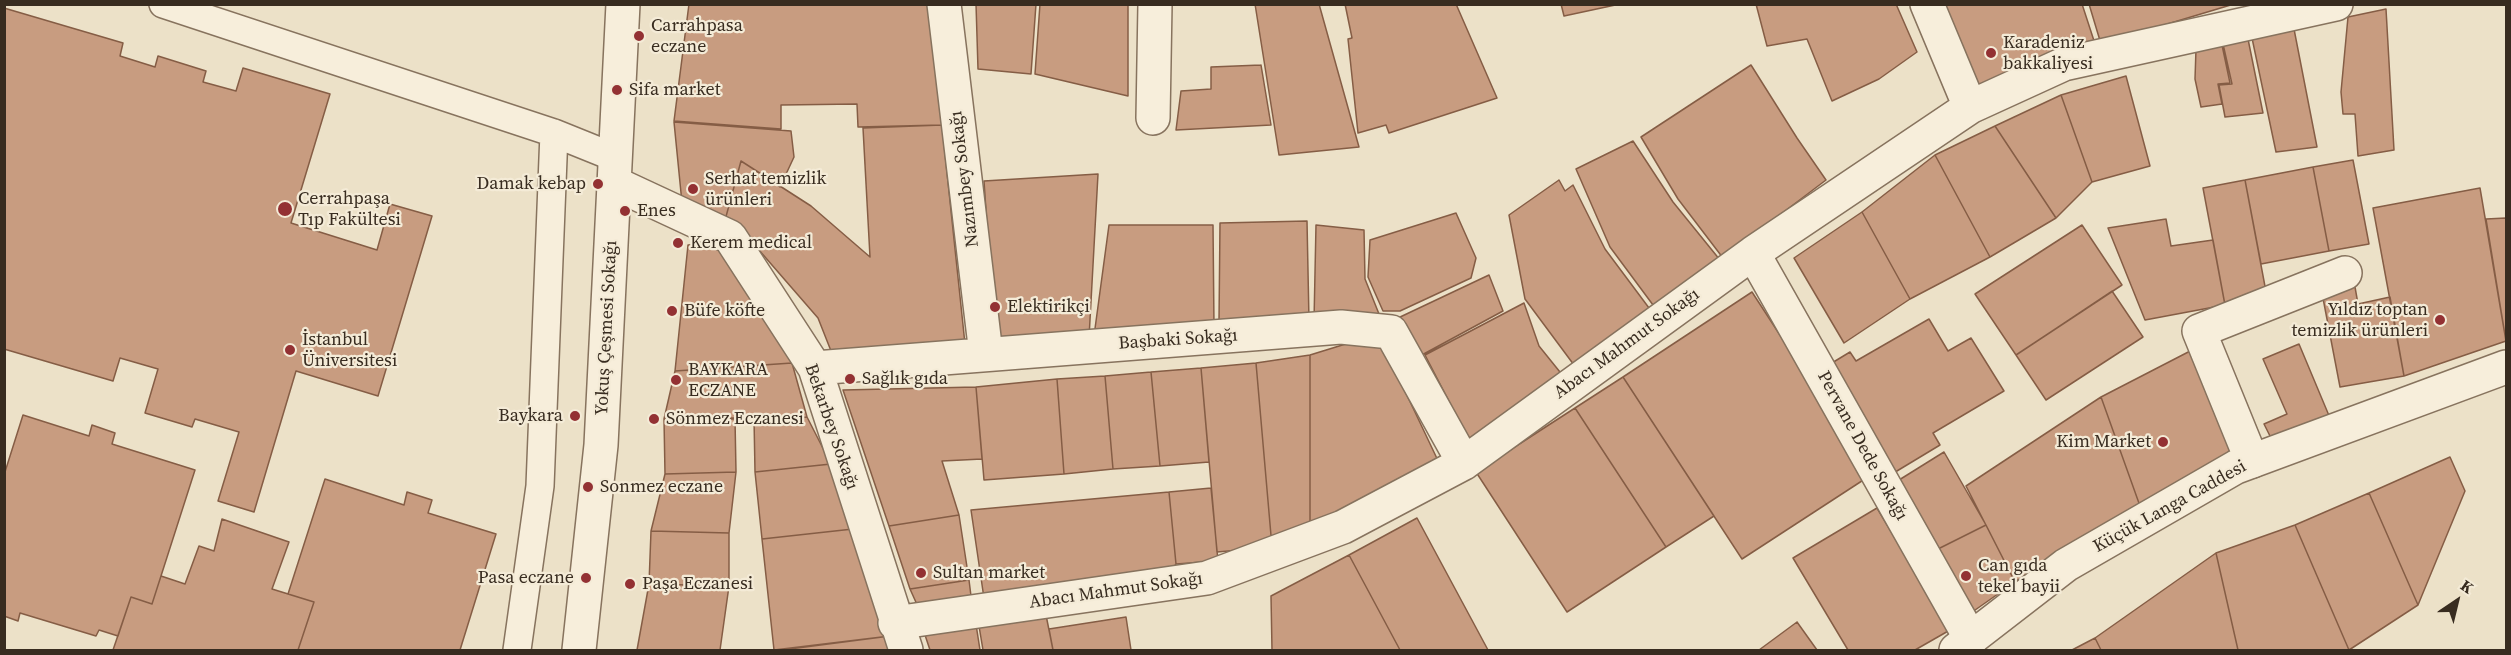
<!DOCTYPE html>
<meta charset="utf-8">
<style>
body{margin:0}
#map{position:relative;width:2511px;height:655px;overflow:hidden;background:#ece1c8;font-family:"Source Serif 4",serif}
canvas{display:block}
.frame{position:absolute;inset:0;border:6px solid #382c20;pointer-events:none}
.north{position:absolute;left:2427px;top:571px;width:60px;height:60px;-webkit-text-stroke:4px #f4ebd7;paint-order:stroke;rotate:35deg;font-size:16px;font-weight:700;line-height:24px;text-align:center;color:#382c20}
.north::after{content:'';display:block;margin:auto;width:21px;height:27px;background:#382c20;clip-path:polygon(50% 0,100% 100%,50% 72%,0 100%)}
</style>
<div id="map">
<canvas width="2511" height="655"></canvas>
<div class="frame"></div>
<div class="north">K</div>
</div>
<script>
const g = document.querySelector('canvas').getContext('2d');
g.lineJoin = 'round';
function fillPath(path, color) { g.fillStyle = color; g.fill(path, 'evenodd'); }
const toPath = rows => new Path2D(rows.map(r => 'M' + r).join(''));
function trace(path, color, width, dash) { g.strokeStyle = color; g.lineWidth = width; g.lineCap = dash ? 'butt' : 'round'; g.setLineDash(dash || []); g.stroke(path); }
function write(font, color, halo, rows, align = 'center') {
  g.font = font + ' "Source Serif 4",serif'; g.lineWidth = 4.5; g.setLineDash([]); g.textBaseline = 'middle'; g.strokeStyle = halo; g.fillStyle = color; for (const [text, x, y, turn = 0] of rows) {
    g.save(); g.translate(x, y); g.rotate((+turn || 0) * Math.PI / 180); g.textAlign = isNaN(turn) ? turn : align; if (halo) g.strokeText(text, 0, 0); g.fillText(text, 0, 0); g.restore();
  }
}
const building = toPath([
 [689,4,939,4,942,125,858,127,857,104,781,105,781,129,674,121,689,4],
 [976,4,1036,4,1031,74,978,69,976,4],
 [1040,4,1128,4,1128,96,1035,74,1040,4],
 [1255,4,1319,4,1359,147,1279,155,1255,4],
 [1345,4,1456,4,1497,98,1389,133,1386,125,1358,133,1348,39,1352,38,1345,4],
 [1561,4,1620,4,1564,16,1561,4],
 [1756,4,1896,4,1917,52,1879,79,1832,101,1807,39,1767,46,1756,4],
 [1941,4,2082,4,2097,50,1969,89,1941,4],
 [2089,4,2234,4,2101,44,2089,4],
 [4,8,123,43,120,56,155,67,158,56,206,71,203,82,236,91,243,68,330,94,291,223,377,250,390,204,432,216,378,396,296,371,254,512,218,501,239,432,195,419,192,427,145,413,158,369,120,358,113,381,4,349,4,8],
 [2386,9,2394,150,2358,156,2355,114,2343,114,2341,92,2348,17,2386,9],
 [2294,29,2317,147,2276,152,2252,38,2294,29],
 [2248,39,2263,113,2225,117,2219,85,2232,84,2223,44,2248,39],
 [2222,45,2230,83,2218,84,2222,104,2201,107,2195,79,2196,49,2222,45],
 [1261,65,1271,125,1176,130,1181,91,1211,89,1211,67,1261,65],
 [1751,65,1797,138,1826,180,1723,258,1678,199,1641,137,1751,65],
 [2126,76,2150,166,2092,182,2061,95,2126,76],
 [2061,95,2092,182,2056,218,1995,126,2061,95],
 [674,122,791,131,794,157,780,187,741,161,724,224,683,213,674,122],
 [942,125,965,344,833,356,818,318,752,242,724,224,741,161,811,206,870,257,863,128,942,125],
 [1995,126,2056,218,1990,257,1935,155,1995,126],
 [1633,141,1673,202,1720,260,1656,309,1610,247,1576,169,1633,141],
 [1935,155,1990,257,1910,299,1862,212,1935,155],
 [2353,160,2369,244,2329,251,2313,167,2353,160],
 [2313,167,2329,251,2261,264,2245,180,2313,167],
 [1098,174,1089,338,995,344,984,181,1098,174],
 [1559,180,1565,191,1573,185,1605,249,1652,312,1574,365,1525,299,1509,215,1559,180],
 [2245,180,2267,297,2225,305,2203,188,2245,180],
 [2480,188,2506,341,2404,376,2373,208,2480,188],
 [1862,212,1910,299,1844,343,1794,258,1862,212],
 [1456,213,1476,258,1471,278,1400,311,1383,311,1368,277,1370,240,1456,213],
 [2506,218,2506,341,2486,219,2506,218],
 [2166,219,2171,246,2213,240,2225,305,2145,320,2108,228,2166,219],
 [1307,221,1309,321,1219,322,1220,223,1307,221],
 [1109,225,1213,225,1214,327,1094,336,1109,225],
 [1316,225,1364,230,1365,279,1379,314,1314,321,1316,225],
 [2082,225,2122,285,2016,355,1975,294,2082,225],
 [728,243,792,363,675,371,688,245,728,243],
 [1489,275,1503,311,1420,356,1398,318,1489,275],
 [2355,287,2358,304,2390,297,2404,376,2340,387,2322,293,2355,287],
 [2112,291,2143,337,2046,400,2016,355,2112,291],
 [1752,292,1871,475,1742,559,1623,377,1752,292],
 [1524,303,1539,346,1568,382,1469,440,1425,355,1524,303],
 [1929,319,1948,351,1971,338,2004,391,1933,433,1940,445,1887,477,1822,369,1850,352,1856,361,1929,319],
 [1378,334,1441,467,1310,530,1310,355,1378,334],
 [2299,344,2330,418,2273,442,2264,424,2287,414,2263,359,2299,344],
 [2196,348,2240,456,2140,506,2101,397,2196,348],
 [1310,355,1310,530,1272,547,1256,363,1310,355],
 [792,363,807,417,664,419,675,371,792,363],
 [1256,363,1272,547,1217,552,1201,368,1256,363],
 [1201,368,1209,462,1160,466,1151,372,1201,368],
 [1151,372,1160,466,1113,469,1105,376,1151,372],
 [1105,376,1113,469,1064,474,1057,379,1105,376],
 [1623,377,1714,516,1666,547,1575,408,1623,377],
 [1057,379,1064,474,984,480,976,387,1057,379],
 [976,387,982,459,942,461,959,515,889,526,843,390,976,387],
 [2101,397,2140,506,2015,582,1966,486,2101,397],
 [1575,408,1666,547,1567,612,1476,472,1575,408],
 [23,415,89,436,92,425,115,433,112,444,195,470,152,604,131,597,118,636,99,630,96,636,20,613,18,621,4,616,4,475,23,415],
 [807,417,831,464,755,472,754,418,807,417],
 [664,419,735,419,736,472,665,474,664,419],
 [1944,452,1986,525,1934,551,1891,485,1944,452],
 [2450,457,2465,491,2418,605,2369,493,2450,457],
 [831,464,853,529,762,539,755,472,831,464],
 [736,472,729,533,651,531,665,474,736,472],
 [325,479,404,505,407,492,432,500,428,513,496,534,460,650,298,650,314,602,288,594,325,479],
 [1211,488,1218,561,1176,564,1169,492,1211,488],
 [1169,492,1176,564,1172,570,985,605,971,510,1169,492],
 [2369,493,2418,605,2349,650,2295,525,2369,493],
 [1877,508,1950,630,1915,650,1848,650,1793,558,1877,508],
 [959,515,969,580,910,589,889,526,959,515],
 [1417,518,1488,650,1400,650,1349,555,1417,518],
 [222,519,289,542,272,589,314,602,298,650,113,650,131,597,152,604,161,576,185,584,199,546,214,551,222,519],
 [1986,525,2015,582,1968,615,1934,551,1986,525],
 [2295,525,2349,650,2238,650,2216,553,2295,525],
 [853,529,890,636,774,650,762,539,853,529],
 [651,531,729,533,729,586,649,584,651,531],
 [2216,553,2238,650,2101,650,2095,638,2216,553],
 [1349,555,1400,650,1272,650,1271,596,1349,555],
 [969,580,972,604,919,609,910,589,969,580],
 [649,584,729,586,720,650,637,650,649,584],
 [1046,615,1053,650,983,650,979,626,1046,615],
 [1126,617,1131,650,1053,650,1049,629,1126,617],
 [975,618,980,650,930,650,922,626,975,618],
 [1797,622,1817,650,1759,650,1797,622],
 [890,636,892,650,782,650,890,636],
 [2095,638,2101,650,2072,650,2095,638]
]);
const service = toPath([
 [163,4,554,133,616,158],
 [517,650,540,486,554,133]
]);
const minor = toPath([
 [944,4,986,354],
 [1927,4,1970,107],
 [1153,118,1155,4],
 [614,183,730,237,815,368,906,650],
 [1753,253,1971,639],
 [815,368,1341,327,1391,332,1464,463],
 [2252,461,2199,331,2345,273],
 [895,623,1207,578,1343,527,1464,463,1753,253,1970,107,2064,64,2336,4],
 [579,650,601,445,623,4]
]);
const tertiary = toPath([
 [1956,650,2066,565,2236,467,2506,367]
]);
const markers = [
 [639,36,6,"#933133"],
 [1991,53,6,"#933133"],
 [617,90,6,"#933133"],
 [598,184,6,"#933133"],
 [693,189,6,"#933133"],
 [285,209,8,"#933133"],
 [625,211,6,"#933133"],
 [678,243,6,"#933133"],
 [995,307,6,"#933133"],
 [672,311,6,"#933133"],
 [2440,320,6,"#933133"],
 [290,350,6,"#933133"],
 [850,379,6,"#933133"],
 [676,380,6,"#933133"],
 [575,416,6,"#933133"],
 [654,419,6,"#933133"],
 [2163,442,6,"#933133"],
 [588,487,6,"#933133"],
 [921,573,6,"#933133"],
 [1966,576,6,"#933133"],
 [586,578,6,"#933133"],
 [630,584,6,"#933133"]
];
const poiNames = [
 ["Carrahpasa",651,26],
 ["eczane",651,47],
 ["Karadeniz",2003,43],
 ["bakkaliyesi",2003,64],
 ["Sifa market",629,90],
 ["Serhat temizlik",705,179],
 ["ürünleri",705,200],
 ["Damak kebap",586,184,"right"],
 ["Cerrahpaşa",298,199],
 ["Tıp Fakültesi",298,220],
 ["Enes",637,211],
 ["Kerem medical",690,243],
 ["Elektirikçi",1007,307],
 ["Yıldız toptan",2428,310,"right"],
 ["temizlik ürünleri",2428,331,"right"],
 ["Büfe köfte",684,311],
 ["İstanbul",302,340],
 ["Üniversitesi",302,361],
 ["BAYKARA",688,370],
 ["ECZANE",688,391],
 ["Sağlık gıda",862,379],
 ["Baykara",563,416,"right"],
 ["Sönmez Eczanesi",666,419],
 ["Kim Market",2151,442,"right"],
 ["Sonmez eczane",600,487],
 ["Can gıda",1978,566],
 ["tekel bayii",1978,587],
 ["Sultan market",933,573],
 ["Pasa eczane",574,578,"right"],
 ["Paşa Eczanesi",642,584]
];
const streetNames = [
 ["Nazımbey Sokağı",965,179,-97],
 ["Yokuş Çeşmesi Sokağı",607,328,-87],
 ["Başbaki Sokağı",1178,340,-4],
 ["Abacı Mahmut Sokağı",1627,344,-36],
 ["Bekarbey Sokağı",831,427,71],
 ["Pervane Dede Sokağı",1862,446,61],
 ["Küçük Langa Caddesi",2170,507,-29],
 ["Abacı Mahmut Sokağı",1116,591,-8]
];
fillPath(building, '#c89c80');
trace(building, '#855d45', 1.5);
trace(service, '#87735e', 30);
trace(minor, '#87735e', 36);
trace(tertiary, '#87735e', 36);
trace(service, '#f7eedb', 27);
trace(minor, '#f7eedb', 33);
trace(tertiary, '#f7eedb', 33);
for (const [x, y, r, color] of markers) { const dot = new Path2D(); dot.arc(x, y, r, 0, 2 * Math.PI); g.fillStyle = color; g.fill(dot); trace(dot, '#f4ebd7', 2); }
write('18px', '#382c20', '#f4ebd7', poiNames, 'left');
write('18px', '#382c20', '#f4ebd7', streetNames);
</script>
